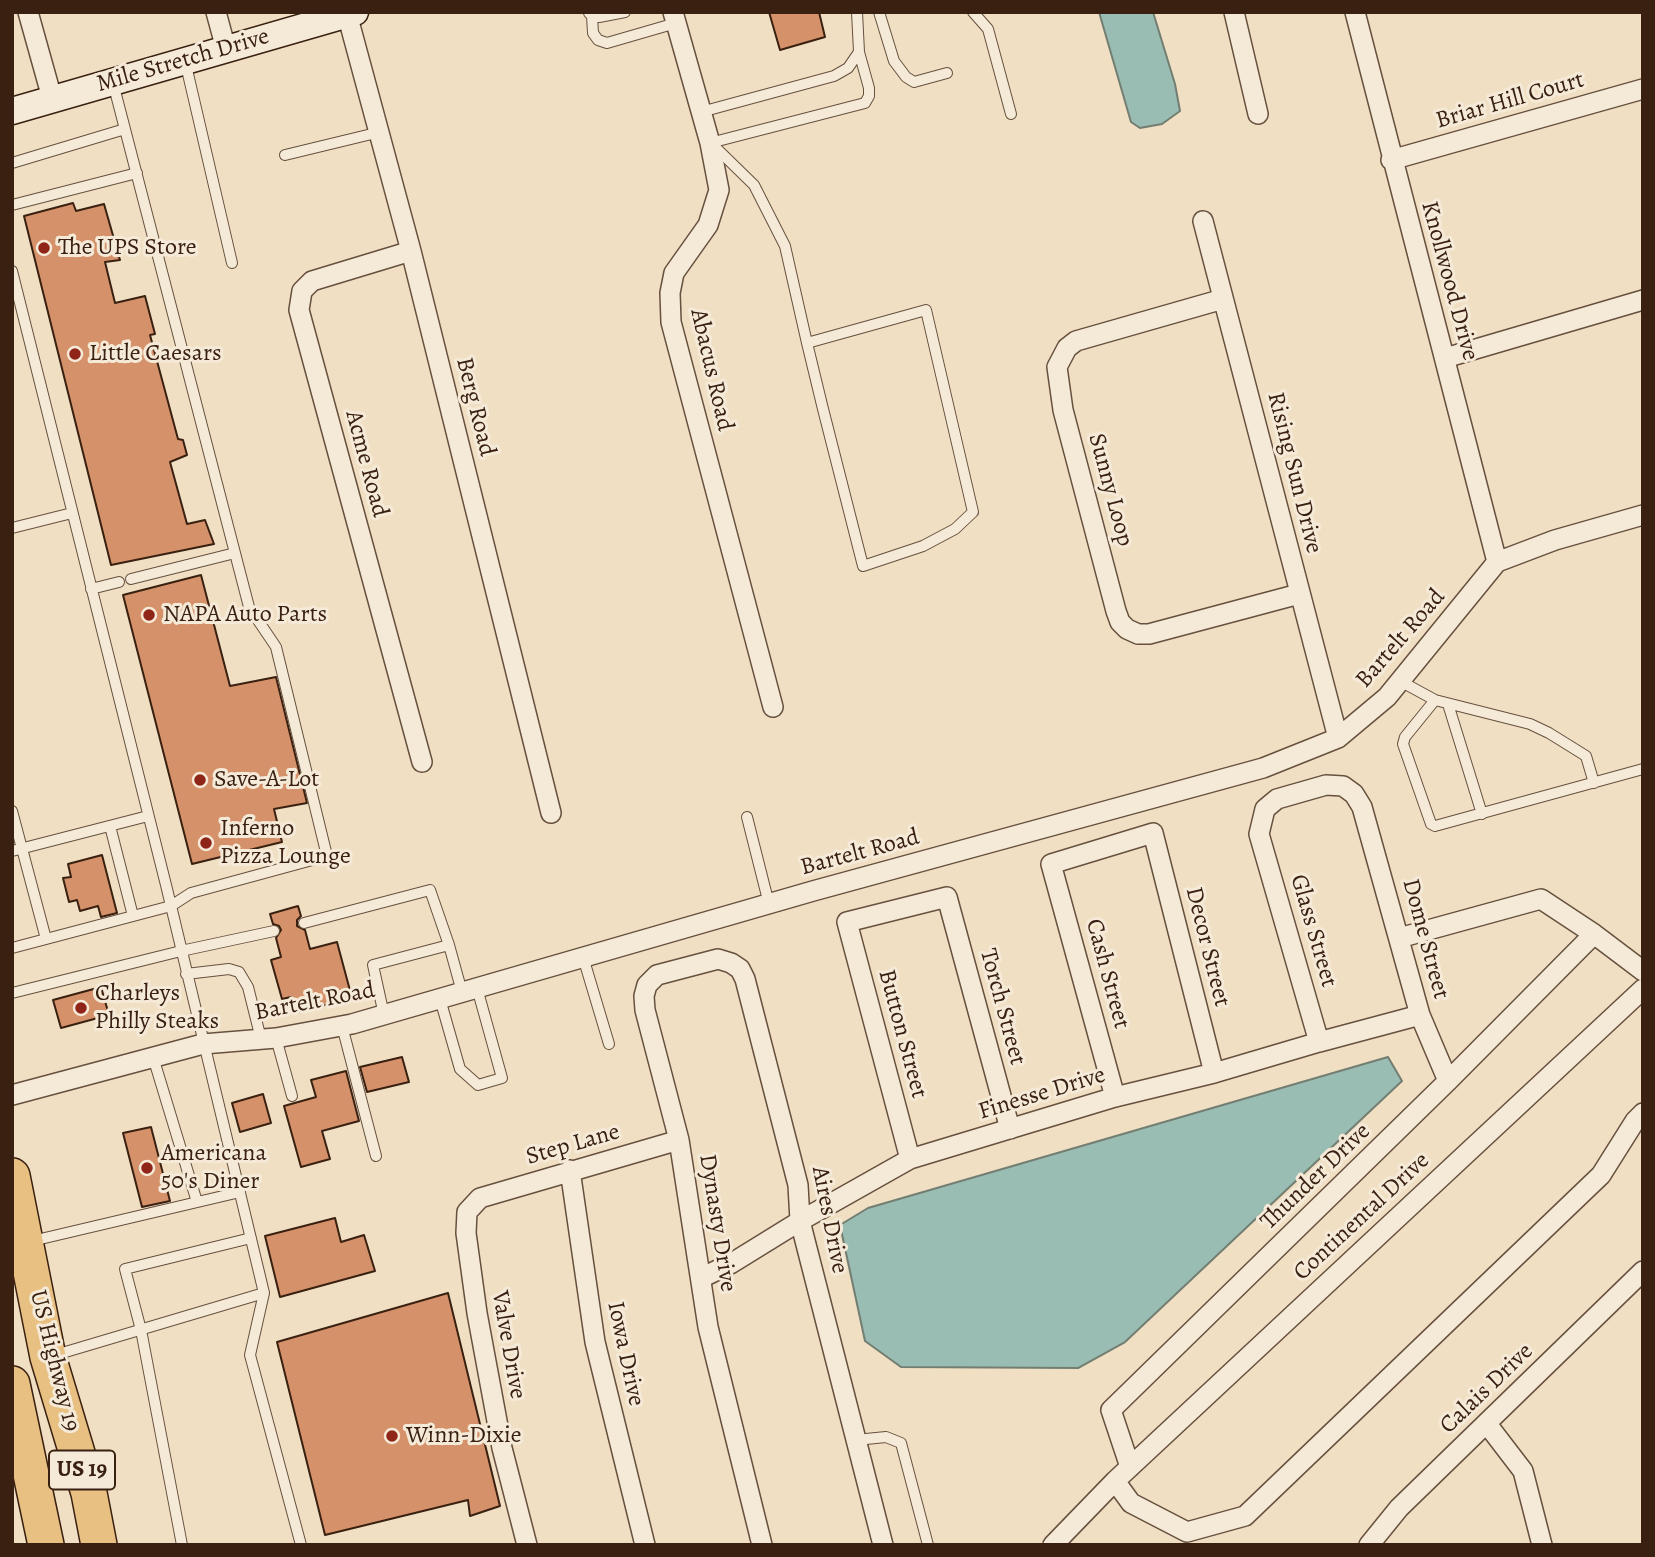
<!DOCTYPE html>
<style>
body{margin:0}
#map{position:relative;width:1655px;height:1557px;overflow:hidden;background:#f0dfc3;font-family:Alegreya,serif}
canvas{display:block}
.frame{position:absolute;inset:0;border:14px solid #392011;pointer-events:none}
</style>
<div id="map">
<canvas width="1655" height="1557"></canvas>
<div class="frame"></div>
</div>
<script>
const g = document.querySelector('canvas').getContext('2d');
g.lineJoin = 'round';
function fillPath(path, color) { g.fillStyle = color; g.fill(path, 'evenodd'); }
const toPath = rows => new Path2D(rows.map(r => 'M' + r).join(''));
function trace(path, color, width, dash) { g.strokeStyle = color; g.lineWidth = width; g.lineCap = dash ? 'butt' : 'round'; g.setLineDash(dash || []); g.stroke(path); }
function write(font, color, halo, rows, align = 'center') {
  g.font = font + ' Alegreya,serif'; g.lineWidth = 6; g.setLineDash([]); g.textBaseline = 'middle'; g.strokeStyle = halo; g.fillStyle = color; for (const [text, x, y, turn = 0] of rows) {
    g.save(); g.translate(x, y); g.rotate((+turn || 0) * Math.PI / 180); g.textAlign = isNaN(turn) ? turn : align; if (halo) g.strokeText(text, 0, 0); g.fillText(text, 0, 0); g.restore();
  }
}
const water = toPath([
 [1099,12,1153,12,1175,84,1180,111,1162,124,1140,128,1131,122,1099,12],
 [1388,1057,1402,1081,1125,1342,1078,1368,901,1367,865,1341,840,1225,868,1208,1388,1057]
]);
const building = toPath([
 [769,12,819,12,825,37,780,50,769,12],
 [73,203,76,211,104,204,120,260,105,262,115,303,145,296,155,334,150,335,178,439,183,440,187,455,170,462,187,524,205,520,214,544,111,565,24,216,73,203],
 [201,575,230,686,276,677,307,803,274,809,282,842,192,864,123,595,201,575],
 [102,855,117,913,101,917,98,906,80,911,77,900,69,902,63,878,71,877,68,864,102,855],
 [298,906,301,916,297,920,297,926,305,930,310,949,337,942,352,998,295,1013,291,997,282,999,271,960,281,957,276,938,281,930,279,926,273,924,270,914,298,906],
 [101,987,109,1015,61,1028,53,1000,101,987],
 [402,1057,409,1082,367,1092,360,1067,402,1057],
 [346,1071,359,1121,322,1131,330,1159,301,1167,284,1106,316,1097,311,1080,346,1071],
 [263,1094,271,1123,240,1132,232,1103,263,1094],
 [151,1127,170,1201,142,1207,123,1133,151,1127],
 [335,1218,341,1242,364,1235,375,1271,280,1297,265,1236,335,1218],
 [448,1293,500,1506,470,1516,468,1500,325,1535,277,1342,448,1293]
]);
const lane = toPath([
 [879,12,894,61,906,77,914,82,947,73],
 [973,12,988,29,1011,114],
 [589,13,592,16,599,17,625,12],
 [592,16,593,33,598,40,607,43,676,23],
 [185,61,232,263],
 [701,112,834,76,848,68,859,52,857,12],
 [710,143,865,103,869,96,869,88,859,52],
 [713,145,754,185,785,246,807,343,823,409,863,566,923,546,955,529,973,512,926,310,807,343],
 [285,155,380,132],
 [12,163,125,129],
 [12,205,137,173],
 [12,271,166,885,264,1293,250,1355,301,1545],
 [12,528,72,513],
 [131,579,235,553],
 [91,589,119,582],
 [1400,681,1435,700,1530,724,1549,733,1586,756,1594,783],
 [1435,700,1405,737,1403,744,1431,824,1435,826,1643,769],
 [1448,704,1482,814],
 [12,811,46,939],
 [747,817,769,904],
 [110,826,133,916],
 [12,851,148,816],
 [304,923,430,890,449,945,373,965,384,1015],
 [449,945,462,992],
 [12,948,171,906,191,893,327,856,276,647,249,607,113,83],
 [583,957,609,1044],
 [186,974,229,969,239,972,248,987,261,1039],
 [12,993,181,951,274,931],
 [440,999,460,1069,478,1085,502,1078,477,988],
 [342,1026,376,1156],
 [276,1038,292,1096],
 [153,1057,197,1202],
 [32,1241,240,1192],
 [52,1356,264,1293],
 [856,1440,886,1437,901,1443,928,1545],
 [182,1545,141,1330,125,1269,251,1238]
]);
const street = toPath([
 [28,12,52,98],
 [216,12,226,49],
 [673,12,710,143,719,190,708,225,674,273,670,293,671,322,773,707],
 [1234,12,1258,114],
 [1355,12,1497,562],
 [347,14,411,251,551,813],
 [1391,160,1643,89],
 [1203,221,1338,738],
 [411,251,312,281,302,291,299,310,422,762],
 [1223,299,1076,341,1067,348,1057,367,1063,410,1116,611,1120,622,1127,629,1138,634,1149,634,1299,594],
 [1445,358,1643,300],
 [1399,938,1541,899,1594,934,1643,971],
 [1319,1042,1259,834,1265,809,1277,799,1326,785,1343,786,1354,794,1362,807,1420,1015,1448,1081],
 [12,1095,203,1044,276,1038,352,1024,813,891,1263,768,1338,738,1387,697,1497,562,1555,540,1643,515],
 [1115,1097,1051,864,1153,833,1214,1073],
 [910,1159,847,922,947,897,1010,1129],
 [570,1170,595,1342,645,1545],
 [701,1278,732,1263,800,1221,910,1159,1115,1097,1214,1073,1319,1042,1420,1015],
 [1487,1424,1523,1471,1542,1545],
 [1130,1467,1111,1410,1448,1081,1594,934],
 [1115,1481,1131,1503,1187,1532,1245,1516,1601,1175,1635,1121,1643,1113],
 [527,1545,502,1448,477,1313,466,1233,467,1212,480,1198,679,1140],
 [762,1545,708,1327,679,1140,645,1010,644,996,647,985,657,975,718,959,731,963,740,969,745,979,798,1185,800,1221,883,1545],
 [1053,1545,1115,1481,1643,989],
 [1369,1545,1399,1508,1643,1271]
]);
const secondary = toPath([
 [12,111,355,12]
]);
const highway = toPath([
 [12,1176,48,1357,89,1493,99,1545],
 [12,1384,46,1545]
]);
const markers = [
 [44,248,7,"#8f2418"],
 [75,354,7,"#8f2418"],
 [149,615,7,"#8f2418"],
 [200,780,7,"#8f2418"],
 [206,843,7,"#8f2418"],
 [81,1008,7,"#8f2418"],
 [147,1168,7,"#8f2418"],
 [392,1436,7,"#8f2418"]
];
const shields = [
 [82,1470,66]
];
const shieldNames = [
 ["US 19",82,1470]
];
const streetNames = [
 ["Mile Stretch Drive",183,61,-16],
 ["Briar Hill Court",1510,101,-16],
 ["Knollwood Drive",1449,281,75],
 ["Abacus Road",711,370,77],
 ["Berg Road",475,407,76],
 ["Acme Road",366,464,75],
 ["Rising Sun Drive",1294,473,76],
 ["Sunny Loop",1110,490,75],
 ["Bartelt Road",1401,639,-49],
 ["Bartelt Road",860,853,-15],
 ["Glass Street",1313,931,74],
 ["Dome Street",1425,939,75],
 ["Decor Street",1207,947,76],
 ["Cash Street",1107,974,75],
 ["Bartelt Road",315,1002,-11],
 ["Torch Street",1002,1007,75],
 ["Button Street",902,1034,75],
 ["Finesse Drive",1042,1094,-17],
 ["Step Lane",573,1145,-16],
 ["Thunder Drive",1316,1177,-44],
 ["Continental Drive",1362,1217,-43],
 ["Aires Drive",829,1220,79],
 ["Dynasty Drive",717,1223,81],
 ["Valve Drive",508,1345,80],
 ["Iowa Drive",625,1354,78],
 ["US Highway 19",54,1361,76],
 ["Calais Drive",1487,1389,-44]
];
const poiNames = [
 ["The UPS Store",58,248],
 ["Little Caesars",89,354],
 ["NAPA Auto Parts",163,615],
 ["Save-A-Lot",214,780],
 ["Inferno",220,829],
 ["Pizza Lounge",220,857],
 ["Charleys",95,994],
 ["Philly Steaks",95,1022],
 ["Americana",161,1154],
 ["50's Diner",161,1182],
 ["Winn-Dixie",406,1436]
];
fillPath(water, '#9abdb3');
trace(water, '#737e72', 2);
fillPath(building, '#d5926a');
trace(building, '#392011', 2);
trace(lane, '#67503e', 12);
trace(street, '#67503e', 22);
trace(secondary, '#392011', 29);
trace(highway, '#392011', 38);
trace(lane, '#f5ead8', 10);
trace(street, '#f5ead8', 19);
trace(secondary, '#f5ead8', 26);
trace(highway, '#e8c082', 35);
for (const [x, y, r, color] of markers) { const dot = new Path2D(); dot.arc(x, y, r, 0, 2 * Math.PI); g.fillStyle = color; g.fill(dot); trace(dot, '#f5ead8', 2.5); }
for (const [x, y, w] of shields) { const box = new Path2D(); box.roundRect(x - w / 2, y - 19.5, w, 39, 5); g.fillStyle = '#f5ead8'; g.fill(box); trace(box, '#392011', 2); }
write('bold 23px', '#392011', null, shieldNames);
write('24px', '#392011', '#f5ead8', streetNames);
write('24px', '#392011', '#f5ead8', poiNames, 'left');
</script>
